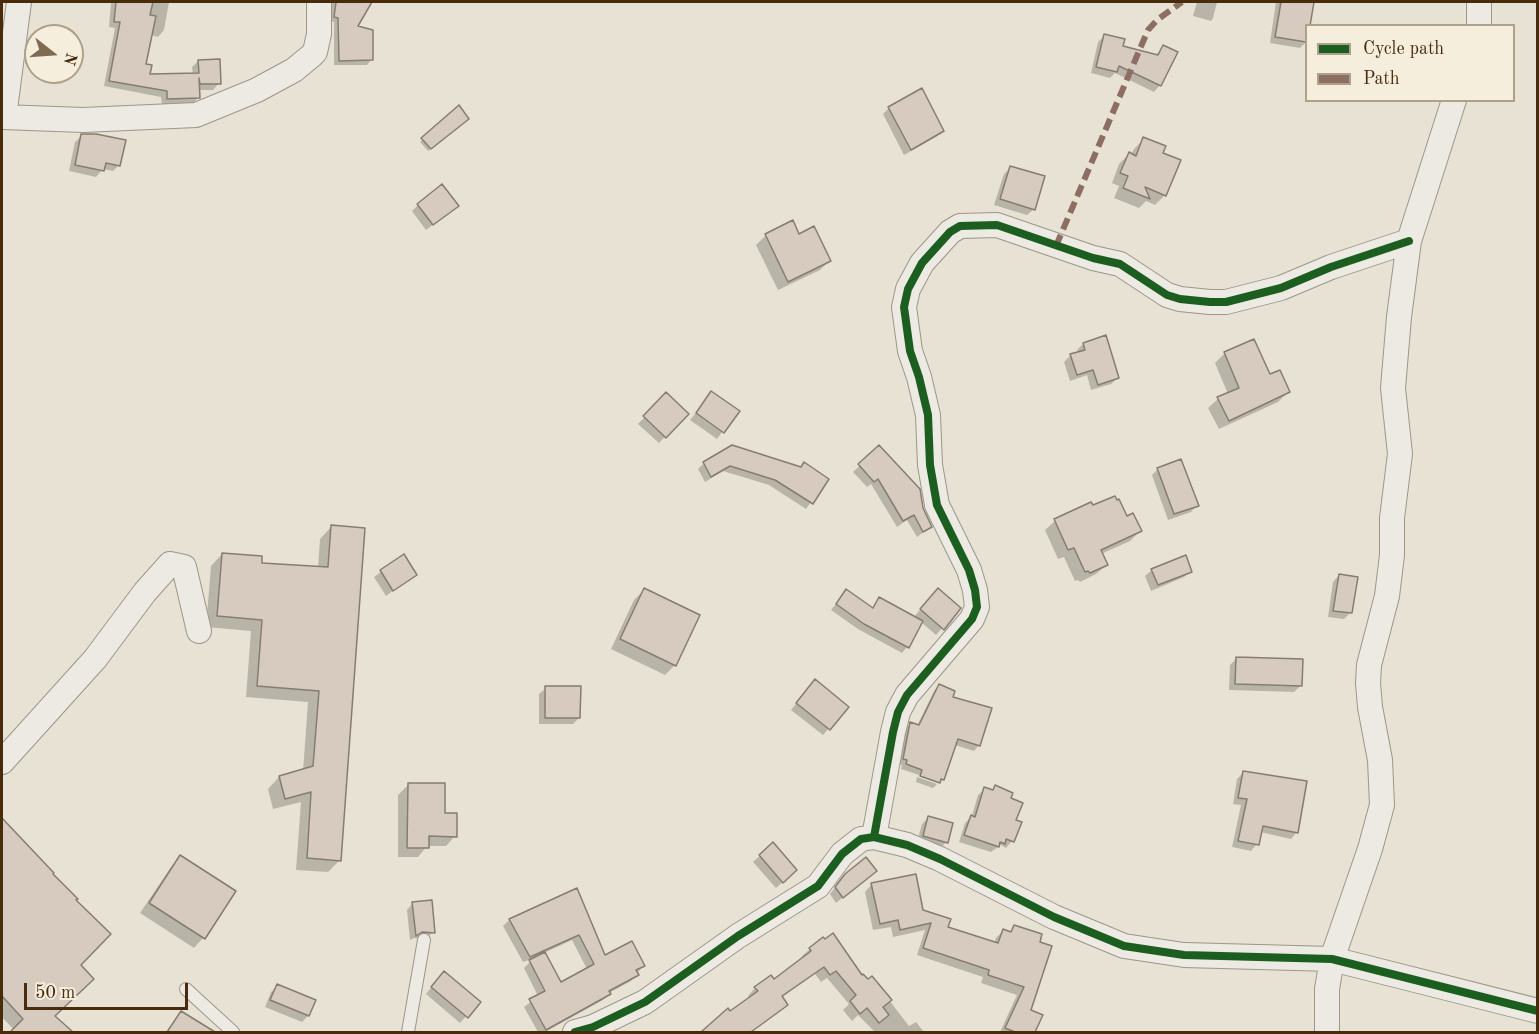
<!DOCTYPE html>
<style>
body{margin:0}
#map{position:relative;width:1539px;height:1034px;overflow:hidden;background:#e7e2d3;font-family:"Old Standard TT",serif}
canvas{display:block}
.frame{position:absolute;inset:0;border:3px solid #472b0c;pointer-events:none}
.legend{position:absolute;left:1305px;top:24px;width:210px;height:78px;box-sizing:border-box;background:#f5eedd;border:2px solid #afa089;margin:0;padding:8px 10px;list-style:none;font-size:18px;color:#472b0c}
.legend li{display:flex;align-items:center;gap:12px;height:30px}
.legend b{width:30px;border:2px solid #afa089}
.north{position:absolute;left:24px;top:24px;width:60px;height:60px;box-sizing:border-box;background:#f5eedd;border:2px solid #afa089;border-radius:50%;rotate:107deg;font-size:16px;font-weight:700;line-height:24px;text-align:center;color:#472b0c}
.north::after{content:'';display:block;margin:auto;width:21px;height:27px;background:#7f6b52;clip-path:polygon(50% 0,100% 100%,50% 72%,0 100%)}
.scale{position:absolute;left:24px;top:983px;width:164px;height:27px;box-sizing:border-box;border:3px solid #472b0c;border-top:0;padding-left:8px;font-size:18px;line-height:21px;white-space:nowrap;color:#472b0c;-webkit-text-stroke:4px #f5eedd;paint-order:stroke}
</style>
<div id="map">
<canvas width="1539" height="1034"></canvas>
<div class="frame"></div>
<ul class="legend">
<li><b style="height:8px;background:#1b5e20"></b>Cycle path</li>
<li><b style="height:8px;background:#8d6e63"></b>Path</li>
</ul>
<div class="north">N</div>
<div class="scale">50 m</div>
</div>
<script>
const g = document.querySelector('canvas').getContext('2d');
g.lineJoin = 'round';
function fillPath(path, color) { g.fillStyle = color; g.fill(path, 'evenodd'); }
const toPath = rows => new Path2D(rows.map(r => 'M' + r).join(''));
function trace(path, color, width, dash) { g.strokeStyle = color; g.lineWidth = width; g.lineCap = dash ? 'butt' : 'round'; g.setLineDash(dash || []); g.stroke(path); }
const shadow = toPath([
 [112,2,169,2,164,30,158,37,151,35,145,66,148,75,193,75,192,67,198,61,219,83,213,90,198,90,199,97,193,103,162,104,161,97,104,86,115,28,109,27,111,3],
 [332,2,370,2,356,27,371,60,367,65,334,65,334,22,330,21],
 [1197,2,1217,2,1213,18,1211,21,1193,16],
 [1276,2,1313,2,1309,26,1306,26,1306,42,1300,48,1270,43],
 [1104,36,1121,47,1155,56,1163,47,1160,85,1154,92,1115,73,1110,78,1091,73,1098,42],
 [458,108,464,121,428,151,420,142],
 [889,108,943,131,936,137,904,155,883,114],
 [82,136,119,165,113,171,103,169,96,177,69,171,75,142],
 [1144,139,1161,154,1165,195,1155,205,1146,201,1139,208,1114,198,1119,186,1112,183,1119,164,1129,154,1131,155,1134,149],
 [1011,167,1034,209,1027,215,994,205,1004,174],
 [418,205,450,212,426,230,412,211],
 [766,235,798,236,830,260,820,270,778,290,756,245],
 [1253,341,1269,376,1288,392,1278,402,1219,429,1208,408,1218,399,1228,394,1215,363,1224,354],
 [1083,344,1118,378,1111,384,1091,390,1087,375,1070,381,1064,362,1071,355,1078,353,1077,350],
 [712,393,738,411,717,439,690,420],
 [666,395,687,414,659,443,638,424],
 [732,447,827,479,806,509,769,485,723,471,705,482,698,469,704,463],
 [879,447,923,512,930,527,917,537,907,520,897,527,871,484,867,487,853,472],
 [1158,469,1197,505,1191,512,1168,520,1152,475],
 [1092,507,1126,518,1140,531,1130,541,1101,554,1106,565,1096,574,1080,582,1078,580,1075,581,1064,557,1058,559,1045,530,1055,521],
 [331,527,340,860,328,872,296,870,301,802,273,809,268,789,279,777,303,771,308,702,246,697,251,631,206,627,211,566,222,554,260,564,318,568,320,539],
 [403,556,415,574,386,596,374,577],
 [1152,570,1191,571,1184,577,1151,591,1145,576],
 [1339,575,1350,613,1344,619,1328,617,1333,582],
 [644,590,675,665,665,675,611,649,634,600],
 [846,591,871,609,879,599,913,618,932,596,959,609,936,635,921,622,907,647,902,653,858,629,831,610],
 [1236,659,1301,685,1294,692,1229,690,1230,665],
 [939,685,950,697,979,745,974,751,955,745,940,782,901,769,902,765,898,764,905,729,911,724,917,726,934,691],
 [809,687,847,707,823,735,791,710],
 [546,688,579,718,573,724,539,724,539,694],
 [1244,772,1297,832,1291,839,1260,832,1257,844,1251,851,1232,847,1241,805,1233,804,1237,779],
 [917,777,937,784,933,788,916,782],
 [408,785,444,814,455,836,446,846,427,846,418,857,398,857,398,795],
 [996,787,1009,799,1014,821,1012,841,1006,848,1001,845,991,852,959,842,965,823,972,816,978,795,985,789,992,791],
 [928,818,946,842,940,849,917,842,922,824],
 [2,820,52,873,79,965,54,1016,64,1026,57,1032,11,1032,14,1030,2,1017],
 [773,844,789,876,776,888,753,862],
 [181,857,234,892,203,938,194,948,140,913,171,867],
 [868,877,836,903,830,894,839,882],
 [872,884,921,911,946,928,994,943,996,938,1003,931,1008,933,1014,927,1038,943,1030,1011,1041,1016,1033,1032,1000,1032,1017,995,981,983,983,977,917,955,925,930,893,937,891,927,873,930,865,892],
 [576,890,605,957,643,966,631,981,609,993,603,1000,545,1032,538,1032,524,1007,538,996,524,968,534,958,523,962,503,926,509,920],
 [572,940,587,969,560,984,544,953],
 [413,903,432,933,426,939,414,938,410,940,407,910],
 [810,949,868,981,872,978,909,1026,916,1022,924,1032,875,1032,858,1015,852,1021,843,1010,849,1004,827,978,821,982,815,974,781,998,786,1005,751,1032,703,1032,728,1011,730,1013,750,999,748,996,755,988,774,981,803,959,802,956],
 [438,979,479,1002,460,1023,426,994],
 [278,986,308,1016,302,1022,265,1007,271,992],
 [182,1012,212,1032,167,1032]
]);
const building = toPath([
 [116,2,153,2,150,15,156,16,146,64,152,65,150,74,199,73,198,60,220,59,221,84,200,84,199,78,200,98,167,99,167,91,109,81,120,22,114,22,116,2],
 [336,2,372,2,358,26,373,30,373,60,339,61,338,18,334,17,336,2],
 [1281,2,1314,2,1310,26,1306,26,1306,42,1275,37,1281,2],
 [1104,34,1125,39,1123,46,1158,55,1163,45,1178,52,1161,86,1119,66,1117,72,1096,67,1104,34],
 [922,88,944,131,911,150,888,107,922,88],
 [459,105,469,119,431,149,421,138,459,105],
 [81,134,96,134,126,140,120,166,106,163,104,171,75,165,81,134],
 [1143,137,1166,146,1163,153,1181,160,1166,196,1145,187,1150,199,1123,188,1128,176,1120,173,1129,152,1136,156,1143,137],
 [1010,166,1045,176,1035,210,1000,199,1010,166],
 [442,184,459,206,433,225,417,204,442,184],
 [793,220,799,234,814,226,831,261,788,282,765,234,793,220],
 [1106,335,1119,378,1098,385,1093,370,1077,375,1070,354,1085,350,1083,343,1106,335],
 [1254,339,1270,374,1280,370,1290,392,1229,421,1217,397,1239,388,1224,352,1254,339],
 [711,391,740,411,724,433,696,413,711,391],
 [666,392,689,414,666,438,643,416,666,392],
 [732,445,801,467,804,462,829,479,813,504,775,480,730,466,711,477,703,462,732,445],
 [879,445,920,489,923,508,932,527,923,532,914,515,903,521,878,479,874,482,858,464,879,445],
 [1181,459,1199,506,1174,514,1157,468,1181,459],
 [1115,496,1117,500,1119,499,1127,516,1133,513,1142,531,1101,550,1108,565,1090,573,1088,571,1085,572,1074,548,1068,550,1054,519,1091,502,1093,505,1115,496],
 [331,525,365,528,341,861,307,858,311,792,285,799,279,776,313,766,319,691,257,686,262,620,217,616,222,553,262,556,262,563,328,567,331,525],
 [404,554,417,575,393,591,380,570,404,554],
 [1186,555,1192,572,1158,585,1151,569,1186,555],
 [1339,574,1358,577,1352,613,1333,611,1339,574],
 [644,588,700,615,676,666,620,639,644,588],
 [938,588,961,608,944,630,920,609,938,588],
 [846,589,873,608,879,597,923,621,909,648,864,624,836,604,846,589],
 [1236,657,1303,659,1302,686,1235,684,1236,657],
 [815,679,849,707,830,730,796,703,815,679],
 [939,684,955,691,953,697,992,708,980,746,958,739,944,780,941,779,940,783,920,776,922,770,906,764,907,760,903,759,910,722,919,725,939,684],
 [545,686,581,686,580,718,545,718,545,686],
 [1243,771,1307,781,1298,833,1263,826,1259,845,1238,841,1247,799,1238,798,1243,771],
 [408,783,445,783,445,813,457,813,457,837,429,836,429,848,407,848,408,783],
 [995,785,1013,793,1011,798,1023,803,1016,820,1022,822,1014,842,1006,839,1005,844,1000,842,999,847,964,835,971,815,975,817,984,787,993,790,995,785],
 [928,816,953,823,948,843,923,836,928,816],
 [2,818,54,873,53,874,78,899,76,900,111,934,81,965,94,979,55,1016,73,1032,10,1032,23,1019,2,996,2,818],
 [773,842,797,870,783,883,759,855,773,842],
 [180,855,236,891,205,939,149,903,180,855],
 [866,857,877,871,843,898,835,887,845,874,866,857],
 [916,874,923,910,951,919,948,927,998,943,1003,929,1011,932,1014,925,1042,934,1040,942,1052,946,1031,1010,1043,1015,1035,1032,1015,1032,1005,1028,1024,987,988,975,989,970,923,948,931,923,900,930,898,920,880,924,871,883,916,874],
 [577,888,605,955,632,941,645,966,636,970,639,975,609,991,611,994,546,1030,529,999,545,991,529,960,545,952,561,982,594,964,579,935,530,957,509,919,577,888],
 [432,900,435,933,422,932,416,936,412,902,432,900],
 [833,933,862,975,863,974,868,979,872,976,892,1000,883,1007,889,1015,879,1023,867,1008,860,1014,850,1001,856,995,836,971,830,975,824,967,782,996,788,1005,751,1032,701,1032,728,1008,730,1011,758,991,754,987,771,975,774,979,811,951,809,948,823,937,825,939,833,933],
 [444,971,481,1002,468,1018,431,987,444,971],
 [277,984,316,1000,309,1016,270,1000,277,984],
 [181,1011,215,1032,167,1032,181,1011]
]);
const lane = toPath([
 [186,989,233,1032],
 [408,1032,424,940]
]);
const street = toPath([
 [1479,26,1479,2],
 [2,117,83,120,196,115,257,90,294,70,311,56,315,52,319,34,319,2],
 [4,117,19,2],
 [2,762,95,659,145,592,170,564,184,567,199,631],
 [874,837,893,732,898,712,907,695,972,619,977,607,975,590,969,570,937,505,930,465,928,415,919,377,910,351,904,307,908,289,922,263,950,232,960,226,997,225,1093,258,1120,264,1167,295,1180,299,1210,302,1226,302,1281,288,1331,267,1409,241],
 [575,1032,593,1027,645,1002,738,936,818,886,842,854,861,839,874,837,907,845,940,859,1054,917,1124,946,1184,955,1332,959,1538,1011],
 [1327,1032,1327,989,1332,959,1370,849,1382,805,1380,760,1370,707,1368,683,1369,665,1387,596,1392,555,1392,518,1400,454,1393,388,1399,317,1409,241,1454,100]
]);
const quiet = toPath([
 [1056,246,1148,30,1157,20,1182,2]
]);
const cycleway = toPath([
 [874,837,893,732,898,712,907,695,972,619,977,607,975,590,969,570,937,505,930,465,928,415,919,377,910,351,904,307,908,289,922,263,950,232,960,226,997,225,1093,258,1120,264,1167,295,1180,299,1210,302,1226,302,1281,288,1331,267,1409,241],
 [575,1032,593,1027,645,1002,738,936,818,886,842,854,861,839,874,837,907,845,940,859,1054,917,1124,946,1184,955,1332,959,1538,1011]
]);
fillPath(shadow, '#0003');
fillPath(building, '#d7cbc0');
trace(building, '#857d70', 1.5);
trace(lane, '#9d9689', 14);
trace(street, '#9d9689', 26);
trace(lane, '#eceae2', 12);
trace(street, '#eceae2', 24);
trace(quiet, '#8d6e63', 6, [12, 6]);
trace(cycleway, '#1b5e20', 8);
</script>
